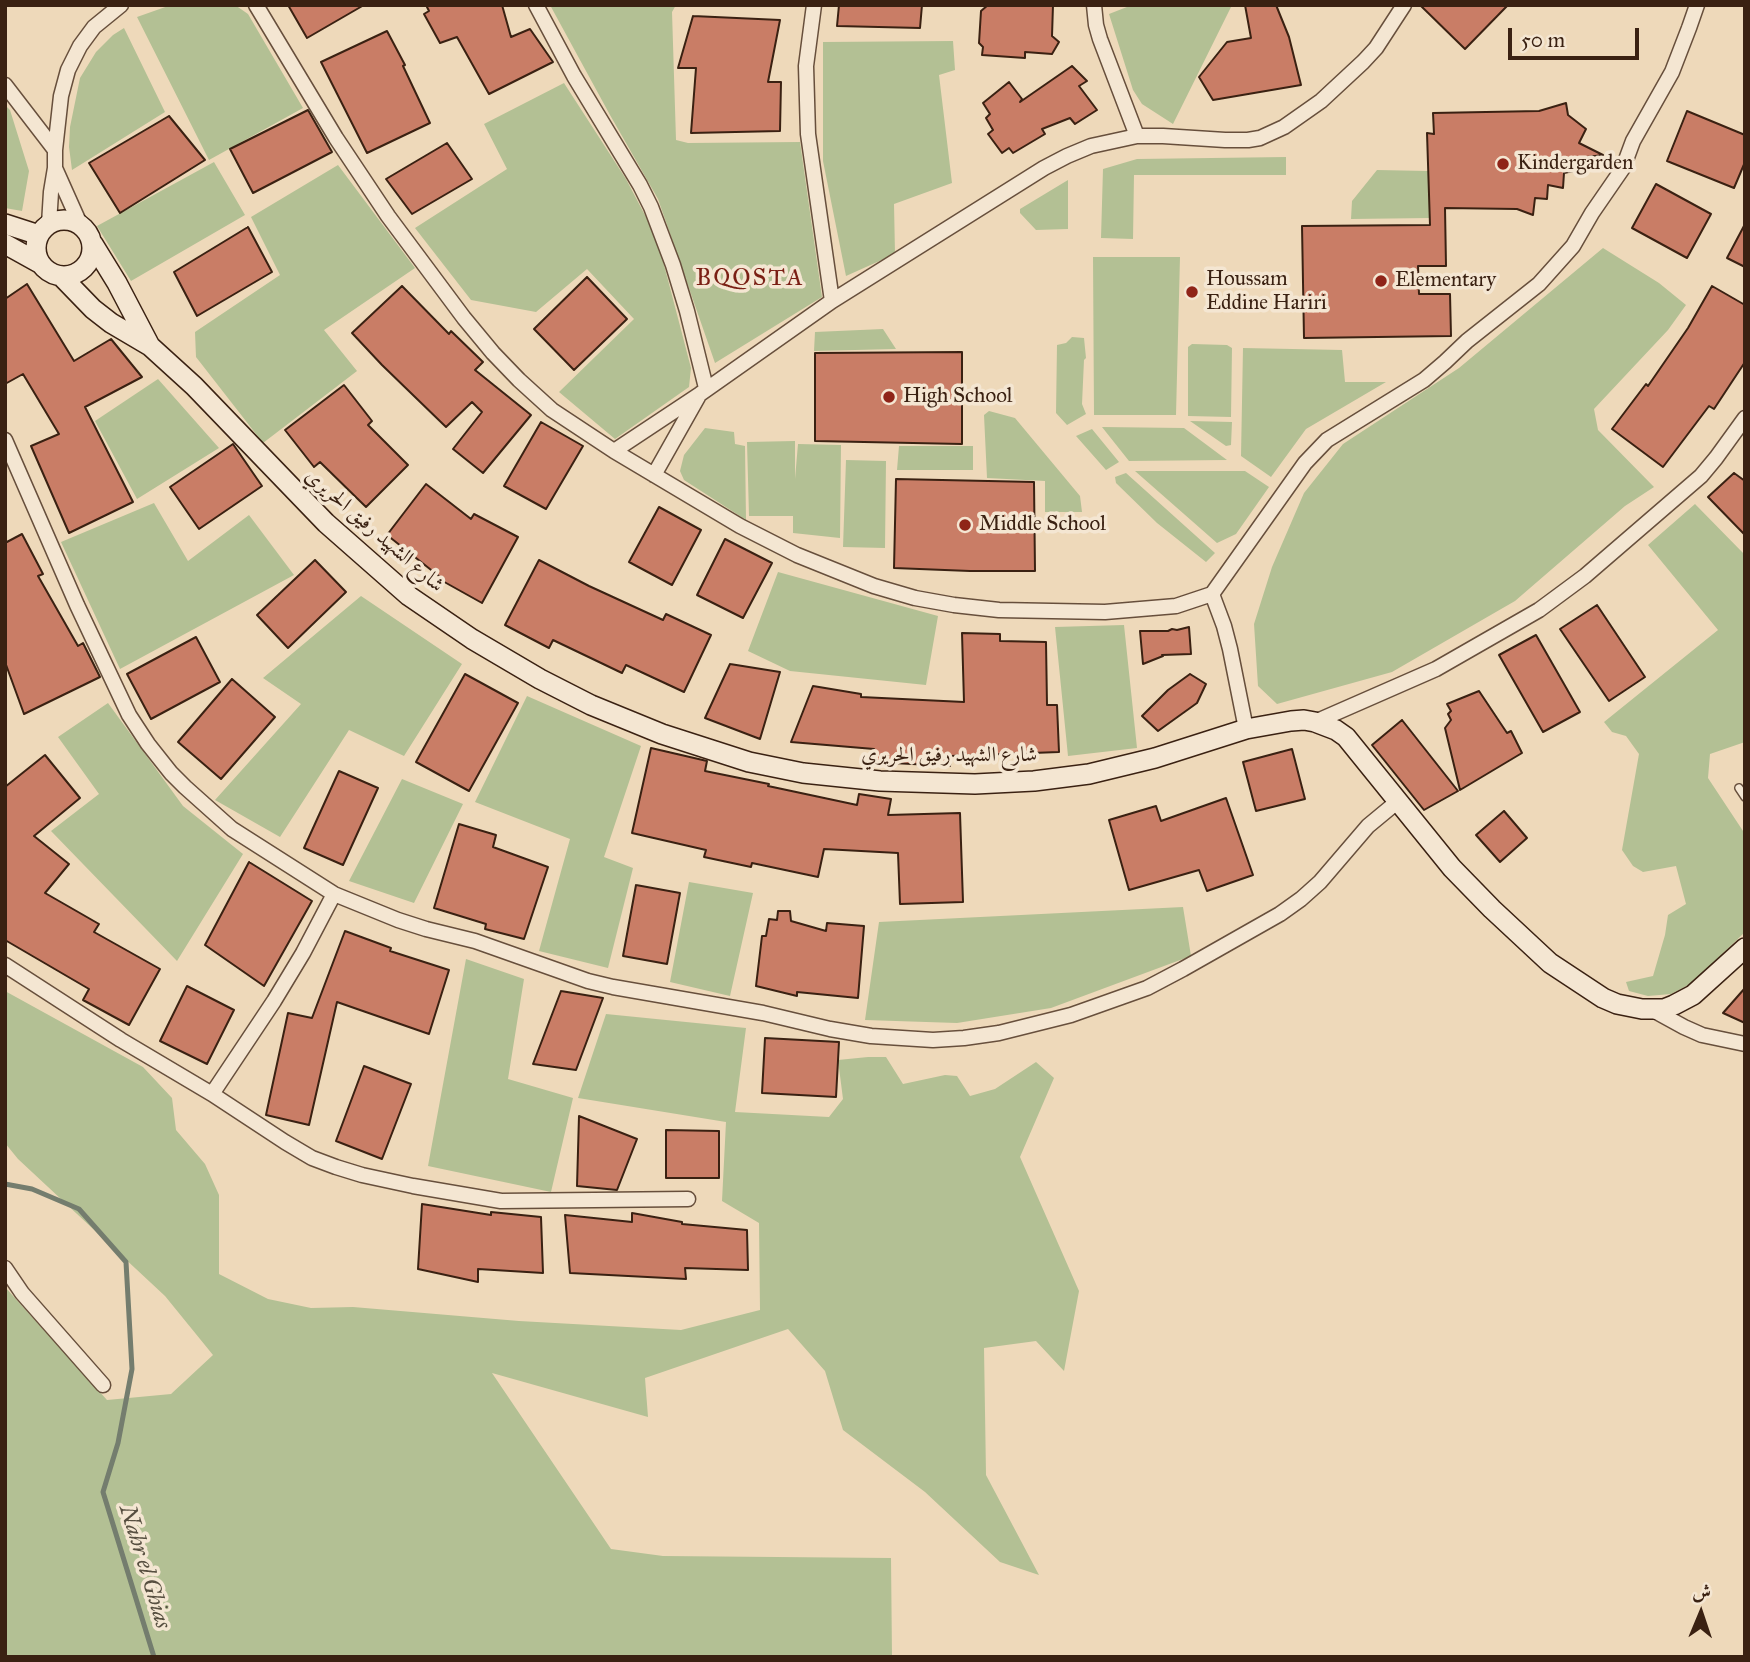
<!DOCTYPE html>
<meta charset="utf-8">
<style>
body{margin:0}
#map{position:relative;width:1750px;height:1662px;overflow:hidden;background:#eed9ba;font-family:"IM FELL Great Primer",Amiri,serif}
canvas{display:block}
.frame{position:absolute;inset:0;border:7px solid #3a2112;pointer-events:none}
.north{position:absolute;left:1666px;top:1578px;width:70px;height:70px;-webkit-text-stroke:5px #f4e6d2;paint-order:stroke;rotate:2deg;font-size:19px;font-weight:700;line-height:28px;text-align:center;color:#3a2112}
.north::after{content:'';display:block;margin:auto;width:24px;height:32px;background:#3a2112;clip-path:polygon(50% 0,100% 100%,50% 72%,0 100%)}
.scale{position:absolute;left:1508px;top:28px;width:131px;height:32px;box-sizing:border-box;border:4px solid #3a2112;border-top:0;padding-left:9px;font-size:21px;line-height:24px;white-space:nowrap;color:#3a2112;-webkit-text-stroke:5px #f4e6d2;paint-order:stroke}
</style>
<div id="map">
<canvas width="1750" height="1662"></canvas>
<div class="frame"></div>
<div class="north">ش</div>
<div class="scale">50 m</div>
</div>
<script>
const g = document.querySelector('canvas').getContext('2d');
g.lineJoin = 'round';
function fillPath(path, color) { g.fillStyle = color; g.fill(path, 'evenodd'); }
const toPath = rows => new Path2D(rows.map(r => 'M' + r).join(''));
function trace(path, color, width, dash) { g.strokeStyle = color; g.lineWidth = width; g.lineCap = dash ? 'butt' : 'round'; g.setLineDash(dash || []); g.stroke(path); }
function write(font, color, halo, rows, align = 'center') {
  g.font = font + ' "IM FELL Great Primer",Amiri,serif'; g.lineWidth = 7; g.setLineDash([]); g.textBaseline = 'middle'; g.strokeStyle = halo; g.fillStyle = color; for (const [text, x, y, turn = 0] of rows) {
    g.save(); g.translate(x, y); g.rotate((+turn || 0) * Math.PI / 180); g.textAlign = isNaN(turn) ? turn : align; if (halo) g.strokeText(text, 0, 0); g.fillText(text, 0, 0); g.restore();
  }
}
const green = toPath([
 [171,5,235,5,248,14,303,108,209,160,137,17],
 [550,5,676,5,672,12,676,140,688,143,800,142,822,297,715,363,658,199,610,115],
 [1132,5,1232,5,1173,124,1142,104,1133,90,1109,14],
 [124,28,165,112,72,170,69,147,70,127,80,78,96,52,113,35],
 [953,41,955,70,939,75,952,183,894,204,895,254,846,276,823,161,823,42],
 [564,83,626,179,657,238,691,368,689,387,615,439,559,392,634,319,587,269,536,312,471,300,415,228,507,169,484,124],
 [5,105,10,110,29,171,22,211,5,208],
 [1286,157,1286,175,1134,175,1133,239,1101,238,1103,169,1137,159],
 [214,162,245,215,131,281,97,226],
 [338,165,415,268,324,330,357,371,263,443,196,357,195,332,280,275,251,217],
 [1377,170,1428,171,1430,218,1351,219,1352,201],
 [1068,180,1068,229,1036,230,1020,213,1020,209],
 [1603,248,1659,283,1686,305,1668,330,1594,409,1598,430,1654,487,1625,506,1515,601,1392,672,1277,704,1258,686,1254,624,1272,567,1304,493,1343,444,1459,368],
 [1093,257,1180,257,1176,415,1094,415],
 [883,329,896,349,814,351,815,332],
 [1072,337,1084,338,1086,358,1084,360,1082,404,1086,414,1067,425,1056,413,1057,345,1066,343],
 [1192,344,1227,345,1232,348,1231,417,1188,416,1188,347],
 [1243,348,1342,350,1345,382,1386,382,1306,429,1271,477,1241,456],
 [158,379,219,448,137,499,95,421],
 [989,411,1015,418,1080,496,1082,512,1045,512,1045,481,987,478,984,415],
 [1190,421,1232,422,1231,445,1226,446],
 [1102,427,1184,428,1227,460,1129,461],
 [705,428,734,432,735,444,745,446,746,520,684,480,680,471,684,455],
 [1092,429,1119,462,1106,470,1076,436],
 [795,441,795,479,798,444,841,445,840,538,793,533,793,516,749,516,747,442],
 [899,446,973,446,973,470,897,470],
 [846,460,886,461,885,548,843,547],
 [1245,471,1269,487,1236,534,1217,543,1135,471],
 [1126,473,1215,553,1206,562,1157,523,1116,483,1115,477],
 [154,503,188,561,249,515,294,575,120,669,61,542],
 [1695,504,1745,555,1745,742,1710,754,1708,778,1745,834,1745,932,1692,983,1671,994,1648,996,1629,991,1626,982,1653,976,1665,935,1668,915,1686,904,1676,866,1643,872,1633,866,1622,850,1639,754,1626,736,1612,732,1604,722,1718,630,1648,545],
 [778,572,938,616,926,685,790,671,748,651],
 [361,596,462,664,404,756,349,730,280,837,215,800,301,704,263,678],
 [1124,625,1137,748,1068,756,1055,627],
 [527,696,641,746,604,857,633,868,608,968,539,951,570,839,475,802],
 [108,703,183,806,243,854,177,961,51,831,99,794,58,737],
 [402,779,463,804,414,903,349,881],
 [689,882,753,893,730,996,670,982],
 [1183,907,1191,956,1051,1008,957,1023,865,1020,879,922],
 [466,959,524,979,508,1079,573,1098,551,1192,428,1166],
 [5,991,143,1067,172,1098,176,1130,205,1164,219,1195,219,1274,268,1299,311,1308,353,1307,519,1321,681,1330,760,1310,759,1223,722,1201,726,1122,578,1098,606,1014,746,1028,735,1112,829,1117,843,1099,838,1060,868,1057,886,1057,903,1084,945,1075,957,1076,970,1096,995,1089,1036,1062,1054,1078,1020,1157,1079,1291,1064,1371,1036,1341,984,1348,986,1475,1039,1575,1000,1562,925,1492,843,1430,825,1371,788,1329,645,1378,648,1417,492,1373,611,1549,663,1556,891,1558,892,1657,5,1657,5,1287,107,1400,171,1394,213,1355,165,1296,18,1159,5,1143]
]);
const stream = toPath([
 [5,1184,32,1189,79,1209,126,1262,132,1369,118,1443,103,1492,154,1657]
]);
const building = toPath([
 [288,5,364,5,307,38,288,5],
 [426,5,502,5,511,37,530,29,553,62,489,94,457,37,440,43,424,14,429,11,426,5],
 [839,5,922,5,920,28,837,26,839,5],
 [988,5,1053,5,1052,36,1059,42,1052,54,1025,52,1025,58,982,55,983,47,979,43,981,11,988,5],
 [1245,5,1276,5,1289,37,1301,85,1213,100,1199,77,1227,42,1251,38,1245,5],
 [1420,5,1508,5,1465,49,1420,5],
 [693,16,780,20,768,82,781,82,780,131,691,133,696,68,678,68,693,16],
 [387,31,405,65,403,66,430,123,367,153,321,62,387,31],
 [1072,66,1087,81,1079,86,1097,110,1075,124,1070,118,1042,129,1045,134,1013,153,1009,148,1002,153,988,134,993,130,986,118,990,114,983,103,1009,82,1022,99,1020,102,1072,66],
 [1566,103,1568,115,1586,129,1579,143,1603,155,1579,158,1578,170,1564,173,1563,188,1548,185,1547,199,1535,198,1533,215,1517,209,1445,208,1446,266,1418,266,1419,294,1450,294,1451,336,1304,338,1302,226,1430,225,1427,133,1434,134,1433,113,1539,111,1566,103],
 [308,110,332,152,253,193,230,149,308,110],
 [1687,111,1745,135,1745,162,1734,188,1667,161,1687,111],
 [169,116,205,160,120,213,89,163,169,116],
 [447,143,472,179,412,214,386,179,447,143],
 [1656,184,1711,214,1687,258,1632,228,1656,184],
 [1745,224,1745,267,1727,258,1745,224],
 [248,227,272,272,197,316,174,272,248,227],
 [587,277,627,319,574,370,534,329,587,277],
 [27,284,74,361,111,339,142,377,85,407,133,502,69,533,31,446,59,434,23,374,5,384,5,299,27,284],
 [402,286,449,334,451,331,483,362,475,370,531,415,483,473,453,449,482,412,472,402,446,427,382,365,352,333,402,286],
 [1712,286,1745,305,1745,362,1714,409,1709,406,1663,467,1612,429,1646,384,1648,386,1688,328,1712,286],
 [962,352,962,444,815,441,815,353,962,352],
 [344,385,372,421,368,425,408,465,366,507,320,462,314,467,285,430,344,385],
 [541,422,583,446,546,509,504,486,541,422],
 [233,444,262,486,199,529,170,487,233,444],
 [1734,473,1745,481,1745,535,1708,497,1734,473],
 [896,479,1034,482,1035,571,970,571,894,568,896,479],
 [426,484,471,519,474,514,518,537,482,603,439,579,440,577,387,535,426,484],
 [659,507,701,530,672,585,629,562,659,507],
 [22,534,43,574,38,576,78,646,83,643,100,677,24,714,5,662,5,543,22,534],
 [725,539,772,563,743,618,697,595,725,539],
 [315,560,346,592,288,648,257,615,315,560],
 [539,560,589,586,663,620,666,614,711,635,684,692,626,665,622,673,553,640,549,648,505,625,539,560],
 [1597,605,1645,677,1609,701,1560,629,1597,605],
 [1189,627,1191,654,1162,655,1163,656,1143,664,1140,631,1168,631,1172,629,1177,630,1189,627],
 [962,633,1000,634,1000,641,1046,642,1047,705,1057,705,1059,752,951,756,950,766,874,762,874,749,791,742,813,686,861,694,861,697,964,702,962,633],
 [1536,635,1580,712,1543,732,1499,655,1536,635],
 [196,637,220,682,151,719,127,674,196,637],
 [730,664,780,672,760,739,705,718,730,664],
 [465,674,518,703,469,791,416,762,465,674],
 [1190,674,1206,684,1197,703,1158,731,1142,716,1168,690,1190,674],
 [232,679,275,717,221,779,178,742,232,679],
 [1479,691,1507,733,1511,731,1522,753,1460,790,1445,728,1451,720,1448,714,1451,711,1447,704,1479,691],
 [1402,720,1458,791,1424,810,1372,745,1402,720],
 [651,748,707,761,705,771,769,784,768,786,857,805,859,794,891,799,888,815,960,813,963,902,900,904,898,853,824,849,818,877,752,863,751,867,704,857,706,850,632,833,651,748],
 [1292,749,1305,799,1256,811,1243,762,1292,749],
 [45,755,80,798,34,836,69,864,45,893,99,924,94,932,160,969,129,1025,83,1000,89,989,5,940,5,787,45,755],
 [339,771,378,788,343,865,304,848,339,771],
 [1226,798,1253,875,1207,891,1199,870,1129,890,1109,820,1156,806,1161,821,1226,798],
 [1504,811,1527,838,1500,862,1476,835,1504,811],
 [459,824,496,835,493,847,548,867,524,939,485,929,486,924,434,908,459,824],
 [249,862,312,901,264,986,205,945,249,862],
 [636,885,680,893,667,964,623,956,636,885],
 [778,911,790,911,791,921,826,931,827,923,864,926,858,998,797,992,797,996,756,986,762,936,766,936,769,919,777,920,778,911],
 [345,931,391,948,390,951,449,970,429,1034,337,1002,309,1125,266,1115,288,1013,312,1018,345,931],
 [187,986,234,1010,207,1064,160,1041,187,986],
 [1745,988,1745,1023,1723,1013,1745,988],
 [561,991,603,998,576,1070,533,1064,561,991],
 [765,1038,839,1042,836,1097,762,1093,765,1038],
 [364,1066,411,1084,382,1159,336,1141,364,1066],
 [579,1116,637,1139,617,1190,577,1186,579,1116],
 [666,1130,719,1131,719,1178,666,1178,666,1130],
 [422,1204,491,1215,491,1212,541,1217,543,1273,478,1269,478,1282,418,1269,422,1204],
 [632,1213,682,1222,682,1224,747,1230,748,1270,685,1268,686,1279,570,1273,565,1215,632,1222,632,1213]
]);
const lane = toPath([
 [1739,788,1745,797]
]);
const street = toPath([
 [256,5,336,138,388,216,464,318,493,353,519,380,552,410,614,451,740,526,797,555,874,586,915,598,954,605,999,610,1105,612,1176,606,1212,594,1224,626,1230,649,1246,729],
 [536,5,574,76,640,185,651,207,673,265,687,311,706,388],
 [814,5,806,66,808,134,832,301],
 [1094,5,1096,25,1100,39,1137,136],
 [5,85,55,150],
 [55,168,80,224],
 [49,224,51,192,55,168,55,150,61,96,68,70,80,46,94,27,121,5],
 [5,440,77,605,129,715,148,744,171,773,185,787,232,829,334,894,398,920,426,929,475,941,588,981,613,987,763,1013,830,1029,871,1036,933,1040,964,1038,999,1033,1071,1015,1147,988,1183,969,1280,914,1301,899,1320,882,1368,826,1397,802],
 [614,451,700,394,832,301,1044,168,1067,156,1091,146,1137,136,1163,136,1225,140,1248,140,1260,138,1284,127,1321,101,1363,62,1376,48,1404,5],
 [654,475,698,397],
 [1212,594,1305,463,1327,440,1424,380,1445,362,1467,341,1539,284,1573,246,1592,213,1623,168,1633,141,1672,72,1689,28,1697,5],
 [1315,722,1436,669,1539,610,1585,576,1701,476,1716,458,1745,418],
 [5,965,121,1040,212,1094,285,1142,312,1158,336,1167,362,1175,413,1186,501,1201,688,1199],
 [1653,1010,1684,1027,1702,1035,1745,1044],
 [212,1094,274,1001,303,953,334,894],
 [5,1268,22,1293,103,1385]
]);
const secondary = toPath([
 '36 248a28 28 0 1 1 56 0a28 28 0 1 1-56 0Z',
 [5,224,39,235],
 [5,244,41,264],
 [93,244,117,283,150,346],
 [61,276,93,309,111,323,150,346,194,386,326,523,409,596,472,639,540,679,591,705,662,734,749,762,803,773,880,781,975,784,1034,781,1089,774,1155,758,1246,729,1291,721,1304,720,1315,722,1336,730,1346,737,1452,868,1492,909,1550,963,1603,998,1617,1004,1642,1009,1664,1009,1674,1005,1693,995,1745,948]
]);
const markers = [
 [1503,164,7,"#8f2418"],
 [1381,281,7,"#8f2418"],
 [1192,292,7,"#8f2418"],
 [889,397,7,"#8f2418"],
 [965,525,7,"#8f2418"]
];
const poiNames = [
 ["Kindergarden",1517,164],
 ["Houssam",1206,280],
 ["Eddine Hariri",1206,304],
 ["Elementary",1395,281],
 ["High School",903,397],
 ["Middle School",979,525]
];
const streetNames = [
 ["شارع الشهيد رفيق الحريري",374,531,41],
 ["شارع الشهيد رفيق الحريري",949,756]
];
const waterNames = [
 ["Nahr el Ghias",144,1567,73]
];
const quarterNames = [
 ["BQOSTA",750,279]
];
fillPath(green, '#b3c094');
trace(stream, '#747d6e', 5);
fillPath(building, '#c97d66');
trace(building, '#3a2112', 2);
trace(lane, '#674f3c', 10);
trace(street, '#674f3c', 17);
trace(secondary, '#3a2112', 22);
trace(lane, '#f4e6d2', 7);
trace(street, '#f4e6d2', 14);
trace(secondary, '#f4e6d2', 19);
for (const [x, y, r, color] of markers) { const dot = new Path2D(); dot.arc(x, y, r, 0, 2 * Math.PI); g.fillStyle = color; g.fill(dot); trace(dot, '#f4e6d2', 2.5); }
write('21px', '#3a2112', '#f4e6d2', poiNames, 'left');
write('21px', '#3a2112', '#f4e6d2', streetNames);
write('italic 23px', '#574f40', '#f4e6d2', waterNames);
g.letterSpacing = '2px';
write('24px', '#7a1f14', '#f4e6d2', quarterNames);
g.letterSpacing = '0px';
</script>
